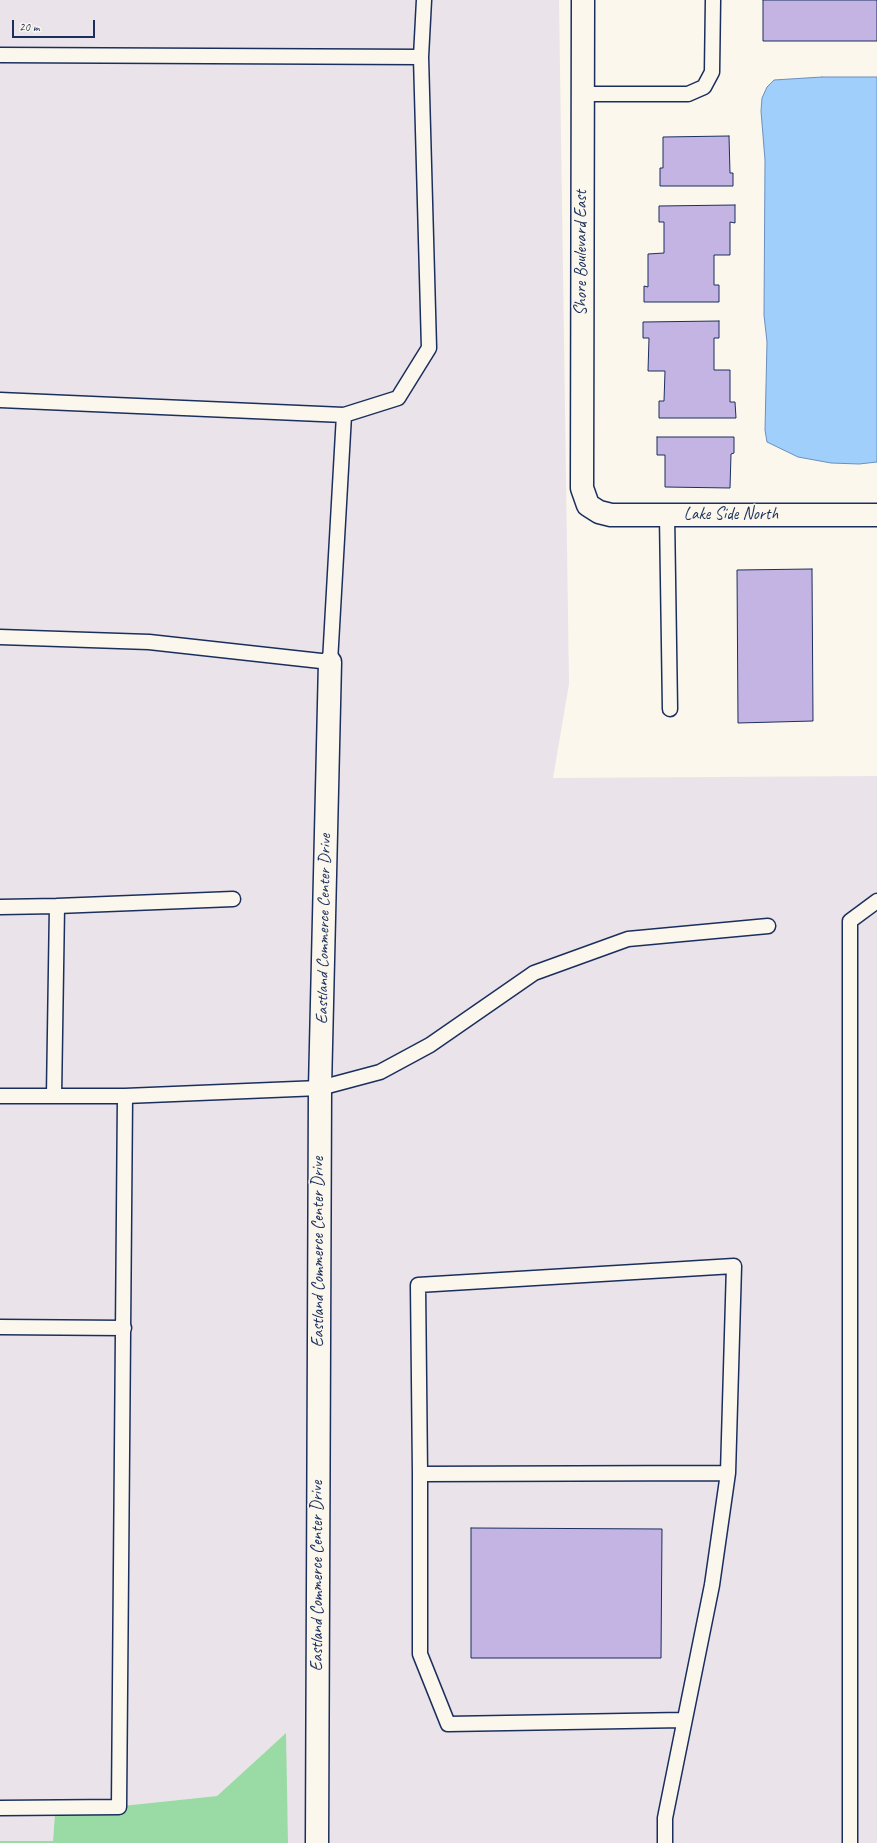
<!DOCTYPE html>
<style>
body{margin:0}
#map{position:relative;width:877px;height:1843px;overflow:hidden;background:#fbf7ec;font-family:Caveat,sans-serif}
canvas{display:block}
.scale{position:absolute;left:12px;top:20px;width:83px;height:18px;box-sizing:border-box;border:2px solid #1b2f5e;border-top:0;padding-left:5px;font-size:12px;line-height:14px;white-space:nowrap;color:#1b2f5e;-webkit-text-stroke:3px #fbf7ec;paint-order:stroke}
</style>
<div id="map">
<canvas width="877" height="1843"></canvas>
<div class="scale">20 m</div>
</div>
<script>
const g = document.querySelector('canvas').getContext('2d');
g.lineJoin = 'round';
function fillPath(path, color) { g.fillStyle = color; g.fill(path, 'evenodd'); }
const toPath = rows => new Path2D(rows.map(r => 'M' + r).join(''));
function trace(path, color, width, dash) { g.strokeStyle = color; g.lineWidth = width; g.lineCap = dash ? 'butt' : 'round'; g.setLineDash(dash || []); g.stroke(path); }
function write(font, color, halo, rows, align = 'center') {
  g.font = font + ' Caveat,sans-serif'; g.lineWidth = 3; g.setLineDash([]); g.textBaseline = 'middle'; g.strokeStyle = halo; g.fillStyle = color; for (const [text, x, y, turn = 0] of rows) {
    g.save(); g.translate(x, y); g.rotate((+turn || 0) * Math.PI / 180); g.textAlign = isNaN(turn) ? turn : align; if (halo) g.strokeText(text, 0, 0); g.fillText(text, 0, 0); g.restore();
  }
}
const built = toPath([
 [0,0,559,0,569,684,553,778,877,776,877,1843,288,1843,285,1734,217,1796,55,1813,53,1841,0,1841]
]);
const green = toPath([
 [286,1733,288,1843,0,1843,0,1841,53,1841,55,1813,217,1796]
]);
const water = toPath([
 [822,77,877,77,877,462,859,464,831,463,798,457,767,442,765,430,767,342,764,315,765,160,761,111,762,98,767,87,774,80,822,77]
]);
const building = toPath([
 [763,0,877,0,877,41,763,41,763,0],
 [729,136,730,173,733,173,733,186,660,186,660,168,663,168,663,137,729,136],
 [735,205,735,223,730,222,730,255,714,255,714,285,719,285,719,302,644,302,644,286,648,287,648,254,664,253,664,222,659,222,659,206,735,205],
 [719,321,719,338,714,338,714,370,730,370,730,402,735,402,736,418,659,418,659,401,664,401,665,371,648,371,649,338,643,338,643,322,719,321],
 [657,437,734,437,734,453,731,454,730,488,665,487,665,455,657,455,657,437],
 [812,569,813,721,738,723,737,570,812,569],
 [471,1528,662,1529,661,1658,471,1658,471,1528]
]);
const service = toPath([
 [0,55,421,57,429,348,398,398,344,415],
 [421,57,424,0],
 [582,94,688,94,704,87,712,72,713,0],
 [0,400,344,415,330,662,149,642,0,637],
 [667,515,670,709],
 [0,907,57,906],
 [0,1096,125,1096],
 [54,1096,57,906,233,899],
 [0,1327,124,1328],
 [420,1474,418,1285,734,1266,728,1473],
 [0,1808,119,1807,125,1096,320,1088,380,1072,430,1045,534,973,628,939,768,926],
 [665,1843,665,1818,712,1585,728,1473,420,1474,420,1654,448,1724,683,1720],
 [850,1843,850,921,877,901]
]);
const minor = toPath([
 [583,0,582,488,588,505,599,512,611,515,877,515],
 [317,1843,320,1088,330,662]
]);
const streetNames = [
 ["Shore Boulevard East",582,253,-90],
 ["Lake Side North",731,515],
 ["Eastland Commerce Center Drive",324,929,-89],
 ["Eastland Commerce Center Drive",319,1252,-90],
 ["Eastland Commerce Center Drive",318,1576,-90]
];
fillPath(built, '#eae3ea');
fillPath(green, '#99daa5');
fillPath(water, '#a0cffc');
trace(water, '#6b8fbd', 1);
fillPath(building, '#c3b4e4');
trace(building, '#1b2f5e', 1);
trace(service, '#1b2f5e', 17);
trace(minor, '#1b2f5e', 25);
trace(service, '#fbf7ec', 14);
trace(minor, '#fbf7ec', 22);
write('17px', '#1b2f5e', '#fbf7ec', streetNames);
</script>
